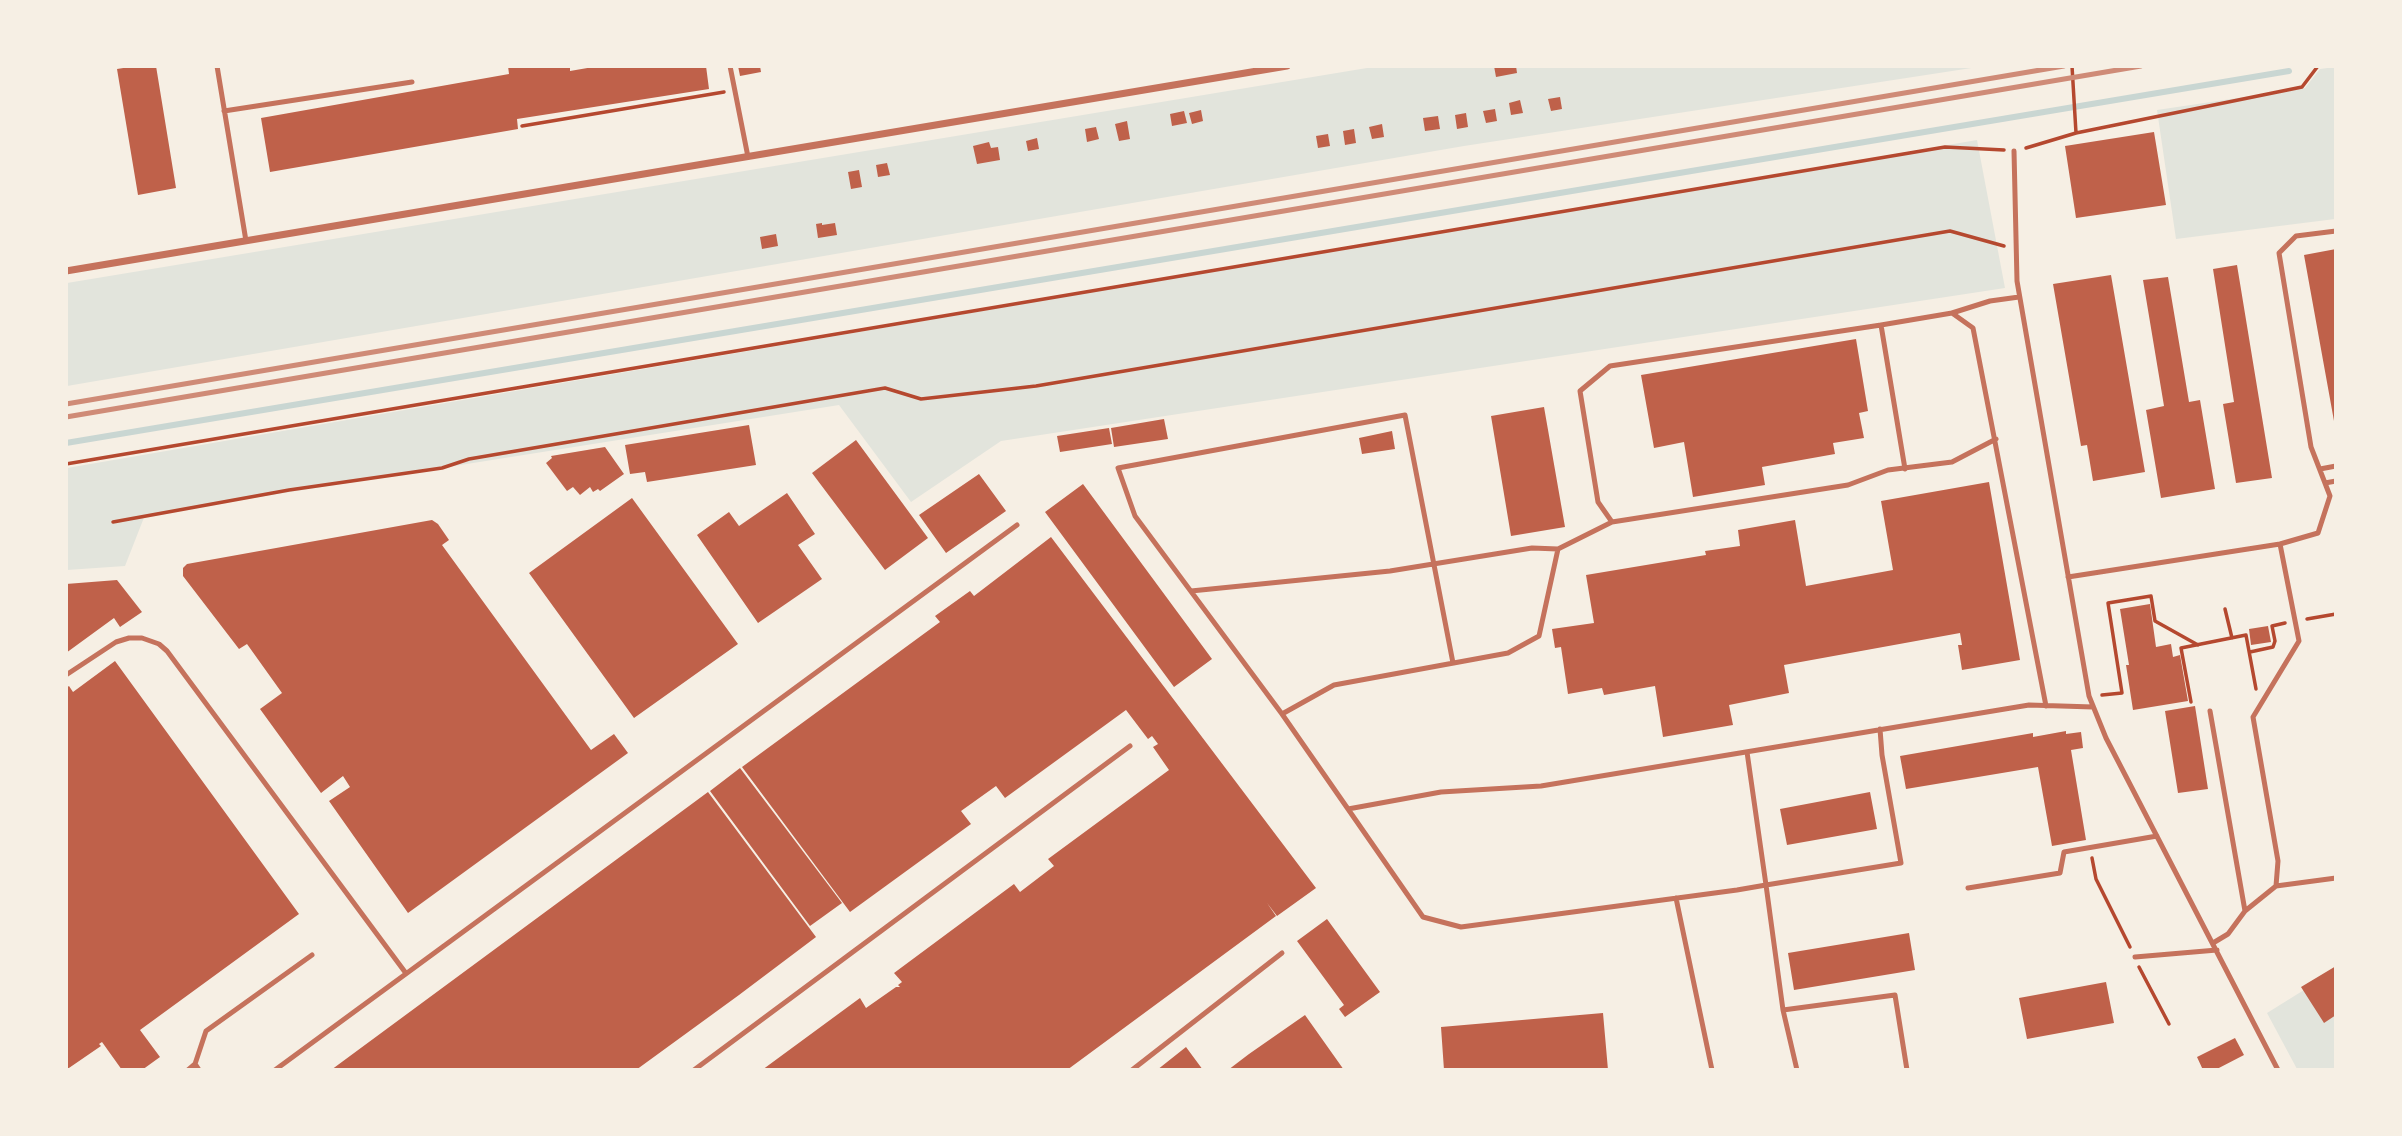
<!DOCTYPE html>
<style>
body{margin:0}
#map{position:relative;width:2402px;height:1136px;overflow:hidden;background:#f6efe4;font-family:Mulish,sans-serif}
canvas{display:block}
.frame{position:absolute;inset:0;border:68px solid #f6efe4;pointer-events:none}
</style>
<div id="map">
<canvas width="2402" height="1136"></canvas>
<div class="frame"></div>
</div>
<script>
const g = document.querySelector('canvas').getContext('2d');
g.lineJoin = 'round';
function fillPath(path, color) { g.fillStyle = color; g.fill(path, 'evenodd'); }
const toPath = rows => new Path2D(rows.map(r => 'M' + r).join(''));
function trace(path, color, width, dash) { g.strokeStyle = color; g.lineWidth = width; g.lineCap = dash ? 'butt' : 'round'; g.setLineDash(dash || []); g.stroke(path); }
const green = toPath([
 [1373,67,1978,67,1464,146,67,386,67,283],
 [2335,67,2335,219,2176,239,2157,110,2305,88,2320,69],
 [1977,140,2005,288,1001,441,911,502,839,405,145,515,125,566,67,570,67,468],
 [2304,990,2324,1022,2335,1015,2335,1069,2297,1069,2267,1013]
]);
const stream = toPath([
 [66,443,2289,71]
]);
const building = toPath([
 [136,66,156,66,176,188,138,195,117,69],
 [508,66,570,66,570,71,599,66,706,66,709,89,517,119,518,129,270,172,261,118,509,74],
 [738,66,760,66,761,72,740,76],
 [1494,66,1516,66,1517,73,1496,77],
 [1560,97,1562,109,1551,111,1548,99],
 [1520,100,1523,113,1511,115,1509,103],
 [1495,109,1497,121,1486,123,1483,111],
 [1201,110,1203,121,1192,124,1189,113],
 [1184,111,1187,123,1172,126,1170,114],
 [1466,113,1468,127,1457,129,1455,115],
 [1438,116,1440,129,1425,131,1423,118],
 [1127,121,1130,139,1119,141,1115,124],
 [1382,124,1384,137,1372,139,1369,127],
 [1096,127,1099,139,1087,142,1085,129],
 [1354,129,1356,143,1345,145,1343,131],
 [2154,132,2166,205,2076,218,2065,146],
 [1328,134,1330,146,1318,148,1316,136],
 [1037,138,1039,149,1028,151,1026,141],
 [989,142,991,148,998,147,1000,160,977,164,973,146],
 [887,163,890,175,878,177,876,165],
 [859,170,862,187,851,189,848,172],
 [822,223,822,225,835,223,837,235,818,238,816,224],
 [776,234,778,246,762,249,760,237],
 [2336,249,2336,420,2334,421,2304,255],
 [2237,265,2272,478,2236,483,2223,404,2234,402,2213,269],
 [2111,275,2145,472,2093,481,2087,445,2081,446,2053,284],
 [2168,277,2189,402,2200,400,2215,489,2161,498,2146,410,2164,406,2143,280],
 [1856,339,1868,411,1859,413,1864,438,1833,443,1835,454,1762,467,1765,485,1693,497,1684,442,1654,448,1641,375],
 [1544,407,1565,527,1511,536,1491,416],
 [1164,419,1168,439,1114,447,1111,428],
 [749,425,756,465,647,482,645,472,630,474,625,445],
 [1109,428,1112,444,1060,452,1057,436],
 [1392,431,1395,449,1362,454,1359,438],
 [856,440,928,538,885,570,812,473],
 [605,447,624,474,600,491,598,489,593,492,590,487,580,495,573,487,567,491,546,463,552,458,551,456],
 [979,474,1006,511,946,553,919,515],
 [1989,482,2020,660,1962,670,1958,645,1962,645,1960,633,1784,665,1789,693,1729,705,1733,725,1663,737,1655,686,1604,695,1602,688,1568,694,1561,647,1555,648,1552,629,1594,623,1586,575,1706,555,1705,551,1740,546,1738,530,1795,520,1806,586,1893,570,1881,501],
 [1083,484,1212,659,1174,687,1045,512],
 [787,493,815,534,798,545,822,579,758,623,697,535,729,512,739,526],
 [632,498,738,644,634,718,529,573],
 [432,520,438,524,449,540,442,545,591,750,614,734,628,753,408,913,329,801,350,787,343,776,321,793,260,709,282,693,247,644,239,649,183,576,183,568,187,564],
 [1051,537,1316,888,1277,916,1267,903,1276,916,1067,1070,762,1070,860,998,866,1008,896,987,900,987,898,985,902,982,894,973,1014,884,1020,892,1054,866,1048,859,1169,770,1153,747,1158,744,1152,736,1148,739,1126,710,1005,798,996,786,961,811,971,824,850,912,742,767,940,622,935,616,970,591,974,596],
 [117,580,142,612,120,627,114,618,66,653,66,584],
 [2150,604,2156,647,2171,644,2173,657,2180,655,2188,701,2133,710,2126,665,2129,665,2120,609],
 [2268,626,2271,642,2251,645,2249,629],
 [115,661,299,914,140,1030,160,1057,142,1070,122,1070,102,1042,99,1044,101,1046,66,1070,66,688,69,686,73,692],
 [2195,706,2208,789,2178,793,2165,711],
 [2066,731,2066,734,2081,732,2083,748,2071,750,2086,840,2052,846,2038,767,1906,789,1900,756,2033,733,2033,737],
 [740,768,842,903,810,926,710,791],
 [708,792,816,937,739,995,636,1070,331,1070],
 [1870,792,1877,829,1787,845,1780,809],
 [1327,919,1380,992,1345,1017,1339,1009,1344,1005,1297,941],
 [1909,933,1915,970,1794,990,1788,953],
 [2336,966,2336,1015,2324,1023,2301,987],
 [2106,982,2114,1023,2027,1039,2019,998],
 [1603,1013,1608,1070,1444,1070,1441,1027],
 [1305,1015,1344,1070,1228,1070,1249,1054],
 [2235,1038,2244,1055,2215,1070,2203,1070,2197,1057],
 [1186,1047,1203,1070,1157,1070]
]);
const path = toPath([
 [2072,66,2076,133],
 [522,126,724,92],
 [2026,148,2076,133,2302,87,2318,66],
 [66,464,1945,147,2004,150],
 [113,522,289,490,442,468,469,459,885,388,921,399,1036,386,1950,231,2004,246],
 [2225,609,2232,638],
 [2307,619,2336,614],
 [2250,652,2273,647,2275,641,2272,626,2285,623],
 [2102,695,2122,693,2108,603,2151,596,2155,621,2198,645],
 [2191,702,2181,648,2246,635,2256,689],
 [2092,858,2096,879,2130,947],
 [2139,967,2169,1024]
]);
const service = toPath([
 [217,66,246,241],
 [730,66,748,157],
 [224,111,412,82],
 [2014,151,2017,281,2089,696,2106,738,2278,1070],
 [2019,297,1990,301,1952,313,1973,328,2046,706],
 [1996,439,1952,462,1888,470,1848,485,1612,522,1558,549,1539,636,1508,653,1334,685,1282,714,1348,809,1441,792,1541,786,2029,705,2093,707],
 [1905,469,1881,325,1952,313],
 [2320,469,2336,466],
 [2325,483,2336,481],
 [1612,522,1598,502,1580,391,1610,366,1881,325],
 [2068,577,2280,544,2318,533,2330,496,2311,447,2279,253,2296,236,2336,231],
 [1191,591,1390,571,1532,548,1558,549],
 [66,675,116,642,129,638,142,638,159,644,167,651,405,972],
 [2210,711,2245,911,2228,934,2213,943],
 [1282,714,1135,516,1118,468,1405,415,1453,663],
 [1348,809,1423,917,1461,927,1737,890,1766,885,1747,752],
 [2276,886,2336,878],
 [1968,888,2060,873,2064,852,2157,836],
 [1676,898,1712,1070],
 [2245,911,2276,886,2278,861,2253,717,2299,641,2280,544],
 [2135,957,2217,950],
 [1783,1010,1895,995,1907,1070],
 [195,1064,206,1031,312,955],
 [188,1070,195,1064,199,1070],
 [275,1070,1017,525],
 [694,1070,1130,746],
 [1132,1070,1282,953],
 [1797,1070,1783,1010,1766,885,1901,863,1882,755,1880,729]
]);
const minor = toPath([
 [66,271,1287,66]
]);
const rail = toPath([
 [66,404,2064,66],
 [66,417,2141,66]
]);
fillPath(green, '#e2e4dc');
trace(stream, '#c9d6d2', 6);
fillPath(building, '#bf614a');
trace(path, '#b5482f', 3.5);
trace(service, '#c5725c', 5);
trace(minor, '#c5725c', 7);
trace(rail, '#cf8b77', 5);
</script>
